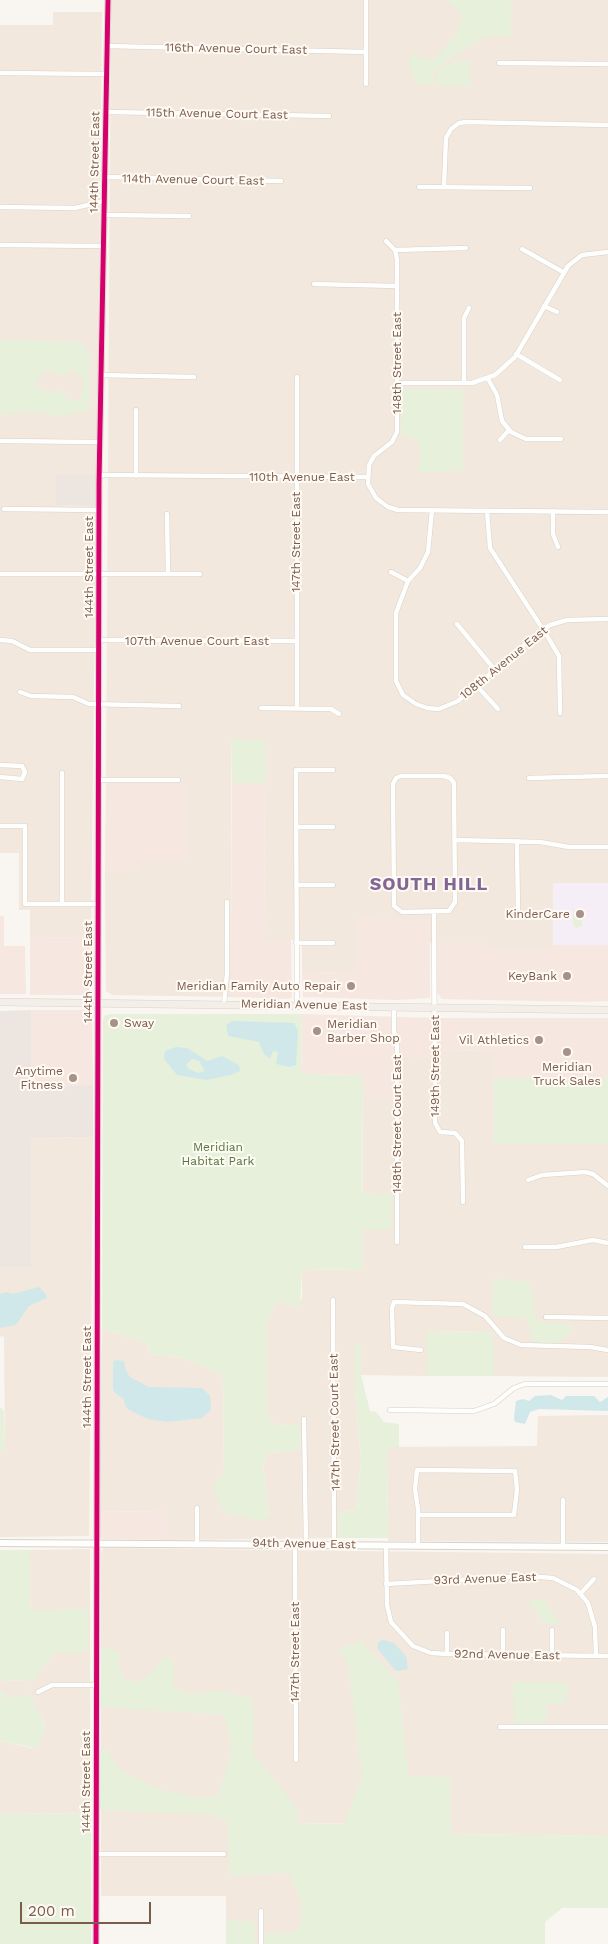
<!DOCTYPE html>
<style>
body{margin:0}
#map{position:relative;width:608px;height:1944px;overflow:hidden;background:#f9f5f0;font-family:"Work Sans",sans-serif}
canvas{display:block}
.scale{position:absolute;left:20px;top:1902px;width:131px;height:22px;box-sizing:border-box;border:2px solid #7a5c4d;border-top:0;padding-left:6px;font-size:15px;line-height:18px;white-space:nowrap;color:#7a5c4d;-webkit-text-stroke:4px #fffaf3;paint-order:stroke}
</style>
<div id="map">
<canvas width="608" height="1944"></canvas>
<div class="scale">200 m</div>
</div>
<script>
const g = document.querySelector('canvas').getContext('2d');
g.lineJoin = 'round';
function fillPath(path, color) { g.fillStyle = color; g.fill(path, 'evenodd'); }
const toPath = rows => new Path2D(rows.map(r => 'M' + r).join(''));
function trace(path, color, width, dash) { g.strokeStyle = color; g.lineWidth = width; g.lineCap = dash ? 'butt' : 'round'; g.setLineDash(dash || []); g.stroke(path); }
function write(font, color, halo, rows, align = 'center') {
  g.font = font + ' "Work Sans",sans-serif'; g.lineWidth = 4; g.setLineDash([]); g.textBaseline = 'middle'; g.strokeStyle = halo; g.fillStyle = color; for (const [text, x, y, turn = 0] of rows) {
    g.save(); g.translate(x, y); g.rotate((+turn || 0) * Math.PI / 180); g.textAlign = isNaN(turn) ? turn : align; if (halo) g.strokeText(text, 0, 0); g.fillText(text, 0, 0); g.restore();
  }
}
const residential = toPath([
 [111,0,608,0,608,883,553,883,553,949,486,949,485,943,430,943,430,919,357,973,302,972,302,940,264,940,265,740,231,740,232,997,112,995,106,991,105,871,138,871,138,860,187,860,187,783,106,783],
 [53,12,102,12,97,475,56,505,96,506,91,938,30,937,30,910,19,910,19,853,0,853,0,25,53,25],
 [438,1050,495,1051,494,1143,608,1144,608,1377,493,1376,493,1332,427,1331,427,1376,361,1375,361,1345,355,1345,355,1390,361,1461,356,1510,339,1513,339,1538,167,1540,167,1512,99,1511,102,1329,145,1342,151,1355,184,1358,223,1375,224,1473,269,1516,263,1465,268,1453,296,1451,300,1449,301,1430,296,1424,275,1425,267,1415,267,1323,275,1305,280,1302,292,1305,302,1299,302,1269,362,1270,363,1098,394,1098,394,1057,438,1057],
 [93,1137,89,1536,0,1537,0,1451,5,1451,4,1337,0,1336,0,1267,31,1267,31,1138],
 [608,1415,608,1542,388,1541,387,1447,537,1446,538,1416],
 [103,1548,608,1554,608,1836,451,1834,451,1777,362,1824,296,1823,296,1808,290,1873,301,1899,301,1928,291,1944,226,1944,226,1896,101,1896,101,1552],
 [90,1549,90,1813,0,1814,0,1741,32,1748,45,1723,28,1695,10,1698,0,1689,0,1681,31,1680,30,1550]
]);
const commercial = toPath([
 [106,783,187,783,187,860,138,860,138,871,105,871],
 [232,783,265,783,264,940,291,940,292,997,288,999,232,997],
 [0,916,4,916,4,946,25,946,26,994,0,994],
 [357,918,430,919,430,998,396,1000,303,997,302,972,356,973],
 [30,937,91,938,89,995,30,995],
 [437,943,486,943,486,949,552,949,553,945,608,945,608,1001,585,1002,442,999,437,993],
 [31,1010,87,1010,92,1017,93,1085,30,1086],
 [302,1014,438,1018,608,1018,608,1078,494,1078,494,1051,438,1050,438,1058,395,1057,394,1099,363,1098,363,1075,301,1074],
 [99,1511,167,1512,167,1540,102,1539,99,1534]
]);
const industrial = toPath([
 [56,475,97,475,96,506,56,505],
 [31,1010,31,1086,93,1085,93,1137,31,1138,31,1267,0,1267,0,1011]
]);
const education = toPath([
 [553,883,608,883,608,945,553,945]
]);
const green = toPath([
 [447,0,515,0,511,5,511,36,486,36,433,70,434,84,415,84,408,58,415,53,420,59,433,60,456,35,462,16],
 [454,61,470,61,470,86,437,85,437,70],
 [0,339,81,342,89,354,89,410,60,416,33,412,0,415],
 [73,370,84,380,80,400,68,401,62,390,48,393,35,385,43,372,53,371,59,376],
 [402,389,463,390,463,471,417,472,420,457,418,441,401,434],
 [231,739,265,740,265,783,232,783],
 [573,910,583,912,582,926,576,928,573,925],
 [110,1014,302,1014,301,1074,363,1075,362,1193,392,1194,392,1229,362,1230,362,1270,302,1269,300,1307,294,1308,292,1305,280,1302,275,1305,267,1323,267,1415,275,1425,296,1424,301,1430,300,1449,296,1451,268,1453,263,1465,269,1516,262,1521,224,1512,213,1487,224,1473,223,1375,184,1358,151,1355,145,1342,102,1329,103,1021,104,1016],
 [494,1078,608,1078,608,1144,494,1144],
 [493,1278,528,1282,531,1285,536,1319,542,1322,569,1324,573,1328,560,1342,535,1343,531,1341,530,1327,526,1319,493,1316],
 [427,1331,493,1332,493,1376,427,1376],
 [355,1345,361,1345,361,1375,370,1411,376,1412,384,1422,399,1424,399,1447,387,1448,388,1538,339,1538,339,1513,356,1510,361,1461,355,1390],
 [0,1407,4,1411,5,1451,0,1451],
 [0,1550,30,1550,30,1607,33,1611,88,1608,88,1649,78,1654,57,1651,44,1664,36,1678,32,1680,0,1681],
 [527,1600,544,1600,561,1625,558,1627,552,1623,546,1625],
 [362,1642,398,1681,409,1776,451,1777,451,1834,608,1836,608,1908,562,1908,545,1922,545,1944,265,1944,265,1933,291,1933,301,1928,301,1899,289,1873,229,1876,228,1822,210,1814,99,1810,100,1750,108,1750,119,1769,156,1789,201,1798,218,1796,232,1751,224,1715,100,1707,102,1647,111,1648,119,1653,120,1672,127,1680,136,1683,150,1673,165,1657,174,1662,174,1687,189,1694,218,1691,253,1698,253,1753,297,1808,297,1823,344,1824,362,1776,348,1665,337,1648],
 [513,1682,568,1682,566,1704,546,1704,546,1723,514,1723],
 [0,1689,10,1698,28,1695,32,1699,45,1724,45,1731,36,1748,0,1741],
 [91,1813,91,1944,0,1944,0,1814],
 [226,1920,255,1922,255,1944,226,1944]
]);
const water = toPath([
 [232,1021,294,1023,298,1031,296,1065,290,1067,276,1064,278,1052,273,1051,270,1059,264,1054,259,1042,228,1036,226,1025],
 [176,1047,187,1048,207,1061,222,1056,239,1065,240,1071,231,1075,206,1080,177,1075,164,1059,165,1051],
 [192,1059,199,1061,205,1071,198,1073,189,1069,186,1065],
 [39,1287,46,1294,47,1298,29,1306,16,1325,0,1328,0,1294,6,1292,13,1294],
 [115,1360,124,1361,126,1371,130,1377,149,1387,202,1388,210,1396,211,1410,202,1418,167,1422,148,1419,129,1410,125,1406,124,1399,115,1393,113,1389,113,1363],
 [551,1395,562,1400,566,1396,594,1396,600,1402,608,1397,608,1411,539,1409,530,1412,525,1424,515,1422,514,1418,516,1401,523,1399,529,1401,535,1396],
 [384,1640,394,1643,406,1656,408,1669,398,1671,395,1670,377,1648,379,1641]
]);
const minor = toPath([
 [107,46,366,52],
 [499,63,608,64],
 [0,73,106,74],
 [366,84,366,0],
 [106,112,329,116],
 [105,177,281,181],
 [419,187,530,188],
 [444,187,446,138,451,129,459,123,466,122,608,125],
 [0,207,75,208,104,201],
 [104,215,189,216],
 [386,241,395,250,397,259,397,432,392,442,374,456,369,465,368,484,376,498,388,507,398,510,608,512],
 [0,245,103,246],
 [522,249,563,272],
 [395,250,466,248],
 [314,284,397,286],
 [544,306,557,312],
 [516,354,560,380],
 [101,375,194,377],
 [488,379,497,395,502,421,511,432,526,439,561,439],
 [398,383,472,383,495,375,515,357,568,266,582,255,608,252],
 [464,383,464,318,469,308],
 [500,440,509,430],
 [0,441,100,442],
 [99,475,367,477],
 [136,476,136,410],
 [4,509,99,510],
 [432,510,428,552,420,568,408,581,396,613,396,681,403,695,416,704,427,708,439,709,458,701,542,630,550,625,567,620,608,619],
 [487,511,490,548,546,634,559,656,560,713],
 [553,511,553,534,558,547],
 [167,514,168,574],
 [391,572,408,581],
 [0,574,200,574],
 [457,624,495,670],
 [0,640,12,641,30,650,99,650],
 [99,640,296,641],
 [477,686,498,709],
 [20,692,31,696,73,697,89,704,179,706],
 [261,708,331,709,339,714],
 [297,708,297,377],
 [0,765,22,766,25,772,22,779,0,777],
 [401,776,444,776,450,778,454,783,455,902,449,911,402,912,394,906,393,784,396,778,401,776],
 [529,778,608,776],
 [99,780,178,780],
 [0,826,25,826,25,904,98,904],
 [296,827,333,827],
 [455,840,540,842,569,847,608,847],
 [517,841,518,916],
 [296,885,333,885],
 [62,904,62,773],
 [434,912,435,1123,440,1132,455,1133,462,1141,463,1202],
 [296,943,333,943],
 [224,1004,227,973,227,902],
 [297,1005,296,770,333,770],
 [394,1007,394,1031,397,1043,397,1242],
 [528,1180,542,1175,585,1172,593,1174,608,1186],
 [525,1247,556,1247,593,1240,608,1243],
 [333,1300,334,1544],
 [546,1317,608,1318],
 [421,1350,393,1347,392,1308,394,1302,463,1304,485,1316,504,1338,521,1345,590,1347,608,1350],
 [390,1410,474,1411,494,1404,514,1388,525,1384,608,1384],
 [304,1419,306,1544],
 [563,1500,563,1546],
 [197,1543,197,1508],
 [295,1544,296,1760],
 [418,1544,418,1509,415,1489,417,1470,515,1471,517,1489,514,1515,418,1515],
 [386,1545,387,1605,391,1622,413,1646,431,1653,447,1654,608,1656],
 [386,1584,529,1576,553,1578,577,1590,588,1603,595,1627,596,1656],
 [581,1593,594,1579],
 [503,1630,503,1655],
 [552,1630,552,1655],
 [447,1654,447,1633],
 [38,1692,52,1685,96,1685],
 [500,1727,608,1727],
 [96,1854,224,1854],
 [261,1944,261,1911]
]);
const tertiary = toPath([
 [96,1944,99,483,108,0]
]);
const secondary = toPath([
 [0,1543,608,1547]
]);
const primary = toPath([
 [0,1002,608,1010]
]);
const cycleway = toPath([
 [96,1944,99,483,108,0]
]);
const markers = [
 [580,914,5,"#a69286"],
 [567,976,5,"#a69286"],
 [351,986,5,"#a69286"],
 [114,1023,5,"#a69286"],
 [317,1031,5,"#a69286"],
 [539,1040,5,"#a69286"],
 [567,1052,5,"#a69286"],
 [73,1078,5,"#a69286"]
];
const streetNames = [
 ["116th Avenue Court East",236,49,1],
 ["115th Avenue Court East",217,114,1],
 ["144th Street East",95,162,-89],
 ["114th Avenue Court East",193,180,1],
 ["148th Street East",397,363,-90],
 ["110th Avenue East",302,477],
 ["147th Street East",296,542,-90],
 ["144th Street East",89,567,-90],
 ["107th Avenue Court East",197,641],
 ["108th Avenue East",504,663,-39],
 ["144th Street East",88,972,-90],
 ["Meridian Avenue East",304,1005,1],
 ["149th Street East",435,1066,-90],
 ["148th Street Court East",397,1124,-90],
 ["144th Street East",87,1377,-90],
 ["147th Street Court East",335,1422,-91],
 ["94th Avenue East",304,1544,1],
 ["93rd Avenue East",485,1579,-2],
 ["147th Street East",295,1652,-90],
 ["92nd Avenue East",507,1655,1],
 ["144th Street East",86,1782,-90]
];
const poiNames = [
 ["KinderCare",570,914],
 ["KeyBank",557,976],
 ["Meridian Family Auto Repair",341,986],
 ["Sway",124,1023,"left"],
 ["Meridian",327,1024,"left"],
 ["Barber Shop",327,1038,"left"],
 ["Vil Athletics",529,1040],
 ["Meridian",567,1067,"center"],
 ["Truck Sales",567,1081,"center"],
 ["Anytime",63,1071],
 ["Fitness",63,1085]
];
const parkNames = [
 ["Meridian",218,1147],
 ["Habitat Park",218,1161]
];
const districtNames = [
 ["SOUTH HILL",429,885]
];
fillPath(residential, '#f2e8de');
fillPath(commercial, '#f6e8e1');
fillPath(industrial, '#ede5e0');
fillPath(education, '#f6eef6');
fillPath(green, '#e7f0db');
fillPath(water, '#d0e8ea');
trace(minor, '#d7d1cb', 5.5);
trace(tertiary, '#d7d1cb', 7);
trace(secondary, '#d9d2cb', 8);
trace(primary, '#dad1cc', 8);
trace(minor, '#fefefd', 4.5);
trace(tertiary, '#fefefd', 5.5);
trace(secondary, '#fefefd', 6);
trace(primary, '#f3eee8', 7);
trace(cycleway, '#d6006c', 5);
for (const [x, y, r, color] of markers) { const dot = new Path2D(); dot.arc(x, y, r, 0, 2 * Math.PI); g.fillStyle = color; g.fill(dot); trace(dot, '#fffaf3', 2); }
write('12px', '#7a5c4d', '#fffaf3', streetNames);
write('12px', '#7a5c4d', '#fffaf3', poiNames, 'right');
write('12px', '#537a41', '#fffaf3', parkNames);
g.letterSpacing = '1px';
write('bold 18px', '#846695', '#fffaf3', districtNames);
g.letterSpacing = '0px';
</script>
